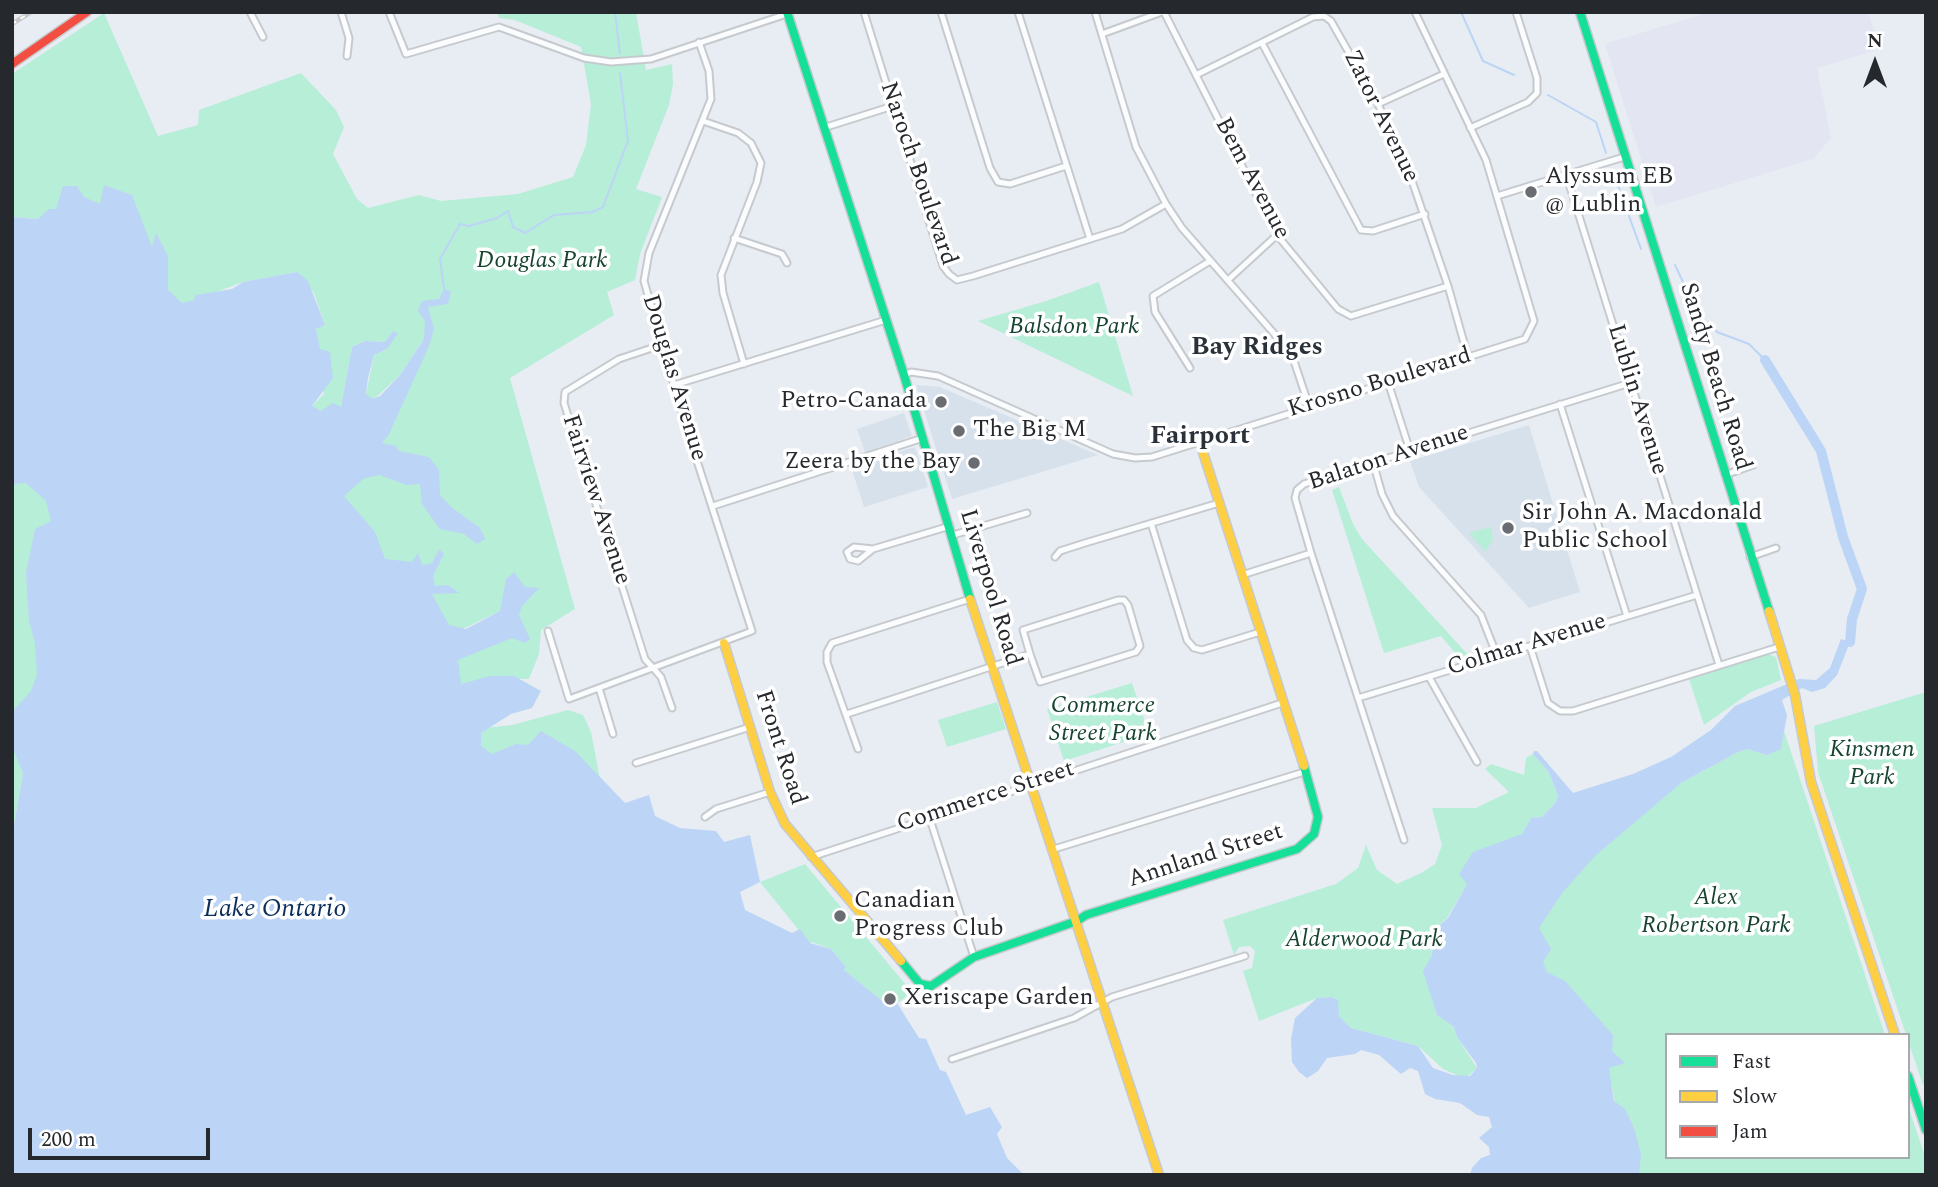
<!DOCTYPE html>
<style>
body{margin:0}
#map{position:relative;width:1938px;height:1187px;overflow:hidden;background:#e7edf2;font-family:Spectral,serif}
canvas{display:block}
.frame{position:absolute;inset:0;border:14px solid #25282c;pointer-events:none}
.legend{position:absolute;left:1665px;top:1033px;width:245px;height:126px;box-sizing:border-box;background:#fff;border:2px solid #a8a9ab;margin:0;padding:9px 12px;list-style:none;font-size:21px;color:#25282c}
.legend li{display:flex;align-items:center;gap:14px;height:35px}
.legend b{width:35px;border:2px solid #a8a9ab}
.north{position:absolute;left:1840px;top:28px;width:70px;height:70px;-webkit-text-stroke:5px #fff;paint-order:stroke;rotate:0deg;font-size:19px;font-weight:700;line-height:28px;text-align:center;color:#25282c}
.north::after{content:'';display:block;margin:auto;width:24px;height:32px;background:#25282c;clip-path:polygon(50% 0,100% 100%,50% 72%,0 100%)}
.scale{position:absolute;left:28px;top:1128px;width:182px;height:32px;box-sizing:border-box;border:4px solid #25282c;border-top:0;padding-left:9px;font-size:21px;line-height:24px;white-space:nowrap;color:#25282c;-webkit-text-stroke:5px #fff;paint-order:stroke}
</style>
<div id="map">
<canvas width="1938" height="1187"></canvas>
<div class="frame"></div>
<ul class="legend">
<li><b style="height:9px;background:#16e098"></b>Fast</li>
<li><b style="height:9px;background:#ffcf43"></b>Slow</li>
<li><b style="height:9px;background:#f24e42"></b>Jam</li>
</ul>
<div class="north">N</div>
<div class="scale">200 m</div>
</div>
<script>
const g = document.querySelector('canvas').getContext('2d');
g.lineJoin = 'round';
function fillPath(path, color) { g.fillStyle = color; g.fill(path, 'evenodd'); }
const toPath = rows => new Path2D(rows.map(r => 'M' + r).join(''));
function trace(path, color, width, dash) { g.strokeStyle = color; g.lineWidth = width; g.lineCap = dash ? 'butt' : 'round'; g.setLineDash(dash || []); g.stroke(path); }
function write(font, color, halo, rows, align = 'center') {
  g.font = font + ' Spectral,serif'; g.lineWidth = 7; g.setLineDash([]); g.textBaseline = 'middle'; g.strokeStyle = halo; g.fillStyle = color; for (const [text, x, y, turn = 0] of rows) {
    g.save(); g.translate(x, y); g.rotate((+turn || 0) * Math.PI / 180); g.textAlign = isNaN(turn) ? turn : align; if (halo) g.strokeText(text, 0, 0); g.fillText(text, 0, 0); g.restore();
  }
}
const built = toPath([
 [916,385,940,387,1098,455,952,499],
 [904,413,912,436,865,452,857,429],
 [1529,425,1580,592,1529,608,1419,487,1410,461],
 [915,447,928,487,864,507,851,467]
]);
const industrial = toPath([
 [1709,12,1868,12,1880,49,1817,68,1831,138,1813,159,1656,207,1605,44]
]);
const green = toPath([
 [497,12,636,12,646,70,672,64,673,84,669,105,636,189,662,197,640,254,635,280,607,292,614,315,510,378,575,609,541,630,539,654,529,679,514,679,469,696,439,669,500,611,442,639,378,569,314,509,399,451,381,443,423,340,400,375,373,400,366,394,374,355,387,349,393,331,385,342,365,341,352,347,341,407,321,411,311,407,324,394,316,329,325,325,314,293,297,272,243,282,219,291,215,350,168,290,143,231,84,197,68,211,38,219,12,217,12,74,104,13,158,136,198,125,199,110,301,73,336,110,344,127,333,154,357,199,368,208,419,195,441,201,518,194,573,177,586,145,591,104,581,47,515,20,499,18],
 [1099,282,1133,396,978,321,1046,301],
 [12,386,60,400,52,660,12,723],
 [1339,487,1353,524,1362,539,1471,658,1462,661,1441,636,1384,653,1332,490],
 [1491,527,1493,540,1485,552,1469,533],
 [1768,654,1776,657,1781,680,1751,692,1704,725,1689,679],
 [1132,683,1149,734,1064,761,1047,709],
 [1926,692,1926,1084,1923,1085,1818,772,1814,726],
 [997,702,1006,729,947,747,938,720],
 [568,710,583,715,591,732,600,779,510,771,457,731,512,725],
 [1784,731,1885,1035,1667,1035,1667,1157,1908,1157,1908,1106,1926,1159,1926,1175,1628,1175,1612,1086,1535,974,1528,906,1681,783,1736,753,1747,749,1767,755,1780,749],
 [12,741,23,773,12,837],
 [1533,754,1548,771,1558,795,1556,802,1542,817,1531,818,1522,834,1467,884,1447,918,1433,931,1432,955,1424,971,1437,1015,1454,1027,1457,1037,1477,1068,1468,1076,1459,1076,1443,1069,1418,1046,1351,1028,1339,1016,1331,997,1317,998,1259,1021,1243,971,1252,968,1255,951,1250,946,1239,947,1234,955,1223,920,1336,884,1358,868,1366,845,1377,870,1397,884,1421,873,1435,864,1442,845,1432,808,1476,808,1509,792,1485,769,1491,764,1524,775,1526,758],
 [805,864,912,992,891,1008,844,970,846,967,831,949,812,942,810,944,760,882]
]);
const water = toPath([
 [104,185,132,195,152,247,156,233,168,256,168,290,182,303,194,300,196,295,232,289,243,282,297,272,308,281,325,325,316,329,320,349,330,352,333,378,312,406,321,411,333,403,341,407,352,347,365,341,385,342,393,331,398,333,387,349,374,355,368,378,366,394,373,399,380,396,400,375,424,339,425,321,418,311,422,301,439,299,444,289,451,291,448,304,428,307,434,329,429,346,389,434,382,443,396,446,399,451,429,457,439,470,440,495,451,507,480,528,485,539,477,544,464,534,440,529,422,504,420,484,407,485,379,475,363,479,344,496,375,532,385,559,412,562,418,553,422,565,432,563,439,549,444,554,433,576,435,586,448,585,459,593,432,594,449,625,466,629,500,611,506,579,514,572,525,587,539,588,522,606,519,615,530,639,525,643,512,638,458,660,461,684,490,676,514,676,541,691,532,708,511,714,481,733,481,746,492,754,516,744,528,745,541,731,575,751,625,803,649,795,655,816,680,828,716,831,724,842,750,835,760,882,740,892,745,910,792,933,800,929,810,943,831,949,846,967,844,970,891,1008,897,1003,919,1038,926,1039,940,1070,946,1072,966,1115,990,1107,1002,1127,997,1134,1007,1158,1024,1175,12,1175,12,837,23,773,12,746,12,712,31,691,37,675,35,643,29,621,26,573,35,529,51,521,46,501,26,483,12,484,12,217,38,219,49,209,56,209,63,186,77,186,84,197,100,204],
 [1841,639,1850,642,1837,675,1825,688,1812,692,1802,688,1782,700,1787,715,1781,749,1767,755,1747,749,1736,753,1681,783,1595,856,1562,893,1539,928,1551,949,1543,962,1547,972,1565,981,1613,1035,1612,1051,1625,1063,1609,1068,1614,1101,1625,1109,1634,1128,1641,1154,1639,1175,1470,1175,1472,1168,1481,1158,1490,1155,1489,1147,1479,1138,1492,1127,1489,1117,1477,1115,1460,1103,1435,1099,1425,1094,1418,1071,1410,1068,1401,1074,1379,1055,1361,1050,1355,1054,1327,1058,1318,1071,1307,1078,1299,1072,1292,1062,1291,1039,1295,1018,1317,998,1331,997,1338,1000,1339,1016,1351,1028,1418,1046,1433,1068,1453,1075,1470,1076,1477,1068,1476,1063,1457,1037,1454,1027,1437,1015,1423,971,1432,955,1433,931,1448,918,1467,884,1459,874,1473,852,1522,834,1531,818,1542,817,1556,802,1558,795,1548,771,1533,754,1534,751,1537,751,1573,793,1633,774,1671,757,1711,730,1735,706,1799,679,1816,680,1830,668]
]);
const stream = toPath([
 [615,12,620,54],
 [1461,12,1483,61,1514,75],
 [1548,95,1596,122,1606,153],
 [1613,172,1641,249],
 [1675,265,1701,320,1712,324,1717,332,1749,344,1765,360],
 [444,289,440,259,460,224,469,226,497,218,508,211,513,227,525,233,554,215,592,212,603,207,628,141,620,73]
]);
const river = toPath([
 [1765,360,1821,451,1843,537,1862,589,1852,619,1850,642]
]);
const street = toPath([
 [250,12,263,37],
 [341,12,349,38,347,56],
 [389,12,406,54,499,27,584,58,611,62,651,59,787,14],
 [864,12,943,266,949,274,957,280,973,276,1122,229,1166,204],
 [941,12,990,168,998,182,1010,184,1066,166],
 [1018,12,1090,239],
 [1095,12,1136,147,1166,204,1182,228,1284,345,1294,361,1309,406],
 [1164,12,1277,235,1338,309,1351,316,1448,286],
 [1102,34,1162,12],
 [1262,43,1361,230,1373,231,1425,214],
 [1198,74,1313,17,1324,16,1331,21,1378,104,1410,175,1448,286,1468,357],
 [1378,104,1444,74],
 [703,121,738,133,751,143,761,163,757,182,721,275,723,293,744,364],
 [823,128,893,106],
 [1470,128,1528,102,1537,93,1537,78,1516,12],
 [1566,174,1719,665],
 [1497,196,1624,157],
 [734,238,782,254,787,263],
 [1228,280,1277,235],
 [661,345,619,359,565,392,564,403,645,659,661,677,672,708],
 [1190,368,1155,312,1153,296,1210,261],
 [904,375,911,372,938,376,1113,454,1135,458,1152,457,1525,339,1534,321,1486,160,1415,12],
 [1388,382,1410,451],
 [674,385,886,320],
 [1560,404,1627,616],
 [1373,462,1382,494,1393,516,1481,615,1497,656],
 [1725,475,1753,465],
 [713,506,923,438],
 [1151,523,1187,640,1194,648,1202,650,1260,632],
 [953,535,1027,513],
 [873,549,854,547,847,552,850,559,858,561,873,549,950,526],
 [1055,557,1060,551,1085,543,1219,503],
 [1750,557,1776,548],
 [1242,575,1311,553],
 [548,631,569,699,752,631,687,430,644,281,649,253,711,99,709,71,699,42],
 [1530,646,1548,703,1560,711,1573,711,1779,647],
 [1429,677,1477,762],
 [599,688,613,734],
 [1358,698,1697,595],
 [847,714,1030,654,1023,630,1118,600,1124,600,1128,605,1140,646,1136,652,1040,682,1030,654],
 [858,749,827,662,827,652,832,643,970,599],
 [636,763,750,727],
 [929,816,974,957],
 [705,817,716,809,770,792],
 [1404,840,1311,553,1295,498,1297,490,1304,484,1630,383],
 [1054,849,1304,772],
 [811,857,1282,703],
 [952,1059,1074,1018,1112,997,1245,956]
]);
const fast = toPath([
 [787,12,904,375,970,599],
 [1580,12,1769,611],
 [901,961,920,984,931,986,974,957,1077,921,1086,915,1297,849,1314,834,1318,817,1304,766],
 [1908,1076,1926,1130]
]);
const slow = toPath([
 [1199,440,1304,766],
 [970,599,1159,1175],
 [1769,611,1795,695,1811,782,1895,1035],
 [724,643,770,792,785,824,901,961]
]);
const jam = toPath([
 [12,64,87,12]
]);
const rail = toPath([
 [12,24,31,12]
]);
const markers = [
 [1531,192,7,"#696d71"],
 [941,402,7,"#696d71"],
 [959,431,7,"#696d71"],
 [974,463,7,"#696d71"],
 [1508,528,7,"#696d71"],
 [840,916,7,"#696d71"],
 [890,999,7,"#696d71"]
];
const streetNames = [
 ["Zator Avenue",1380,117,64],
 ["Naroch Boulevard",917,174,71],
 ["Bem Avenue",1251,179,62],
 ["Sandy Beach Road",1714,377,73],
 ["Douglas Avenue",673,378,73],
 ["Krosno Boulevard",1380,384,-17],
 ["Lublin Avenue",1636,400,73],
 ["Balaton Avenue",1389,459,-18],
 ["Fairview Avenue",595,500,72],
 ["Liverpool Road",989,588,73],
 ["Colmar Avenue",1527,646,-17],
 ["Front Road",779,748,72],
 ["Commerce Street",986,798,-18],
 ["Annland Street",1206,857,-18]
];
const poiNames = [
 ["Alyssum EB",1545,178],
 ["@ Lublin",1545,206],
 ["Petro-Canada",927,402,"right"],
 ["The Big M",973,431],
 ["Zeera by the Bay",960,463,"right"],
 ["Sir John A. Macdonald",1522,514],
 ["Public School",1522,542],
 ["Canadian",854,902],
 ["Progress Club",854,930],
 ["Xeriscape Garden",904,999]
];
const parkNames = [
 ["Douglas Park",542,262],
 ["Balsdon Park",1074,328],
 ["Commerce",1103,707],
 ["Street Park",1103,735],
 ["Kinsmen",1872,751],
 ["Park",1872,779],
 ["Alex",1716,899],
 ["Robertson Park",1716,927],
 ["Alderwood Park",1364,941]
];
const neighbourhoodNames = [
 ["Bay Ridges",1257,349],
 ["Fairport",1200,438]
];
const waterNames = [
 ["Lake Ontario",275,911]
];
fillPath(built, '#d7e1ec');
fillPath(industrial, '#e4e5f3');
fillPath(green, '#b7eed8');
fillPath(water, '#bcd4f6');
trace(stream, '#bcd4f6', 2);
trace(river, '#bcd4f6', 10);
trace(street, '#c6cace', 9);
trace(fast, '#c6cace', 11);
trace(slow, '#c6cace', 11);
trace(jam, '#c6cace', 11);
trace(street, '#fbfcfd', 5);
trace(fast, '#16e098', 8);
trace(slow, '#ffcf43', 8);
trace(jam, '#f24e42', 8);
trace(rail, '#c7c8ca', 4.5);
trace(rail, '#fff', 2, [5]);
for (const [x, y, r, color] of markers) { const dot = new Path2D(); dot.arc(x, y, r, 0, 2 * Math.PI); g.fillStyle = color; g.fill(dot); trace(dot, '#fff', 2.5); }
write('24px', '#25282c', '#fff', streetNames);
write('24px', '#25282c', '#fff', poiNames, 'left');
write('italic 24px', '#164431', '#fff', parkNames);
write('bold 26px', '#2a3138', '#fff', neighbourhoodNames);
write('italic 26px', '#0b2e5c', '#fff', waterNames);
</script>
